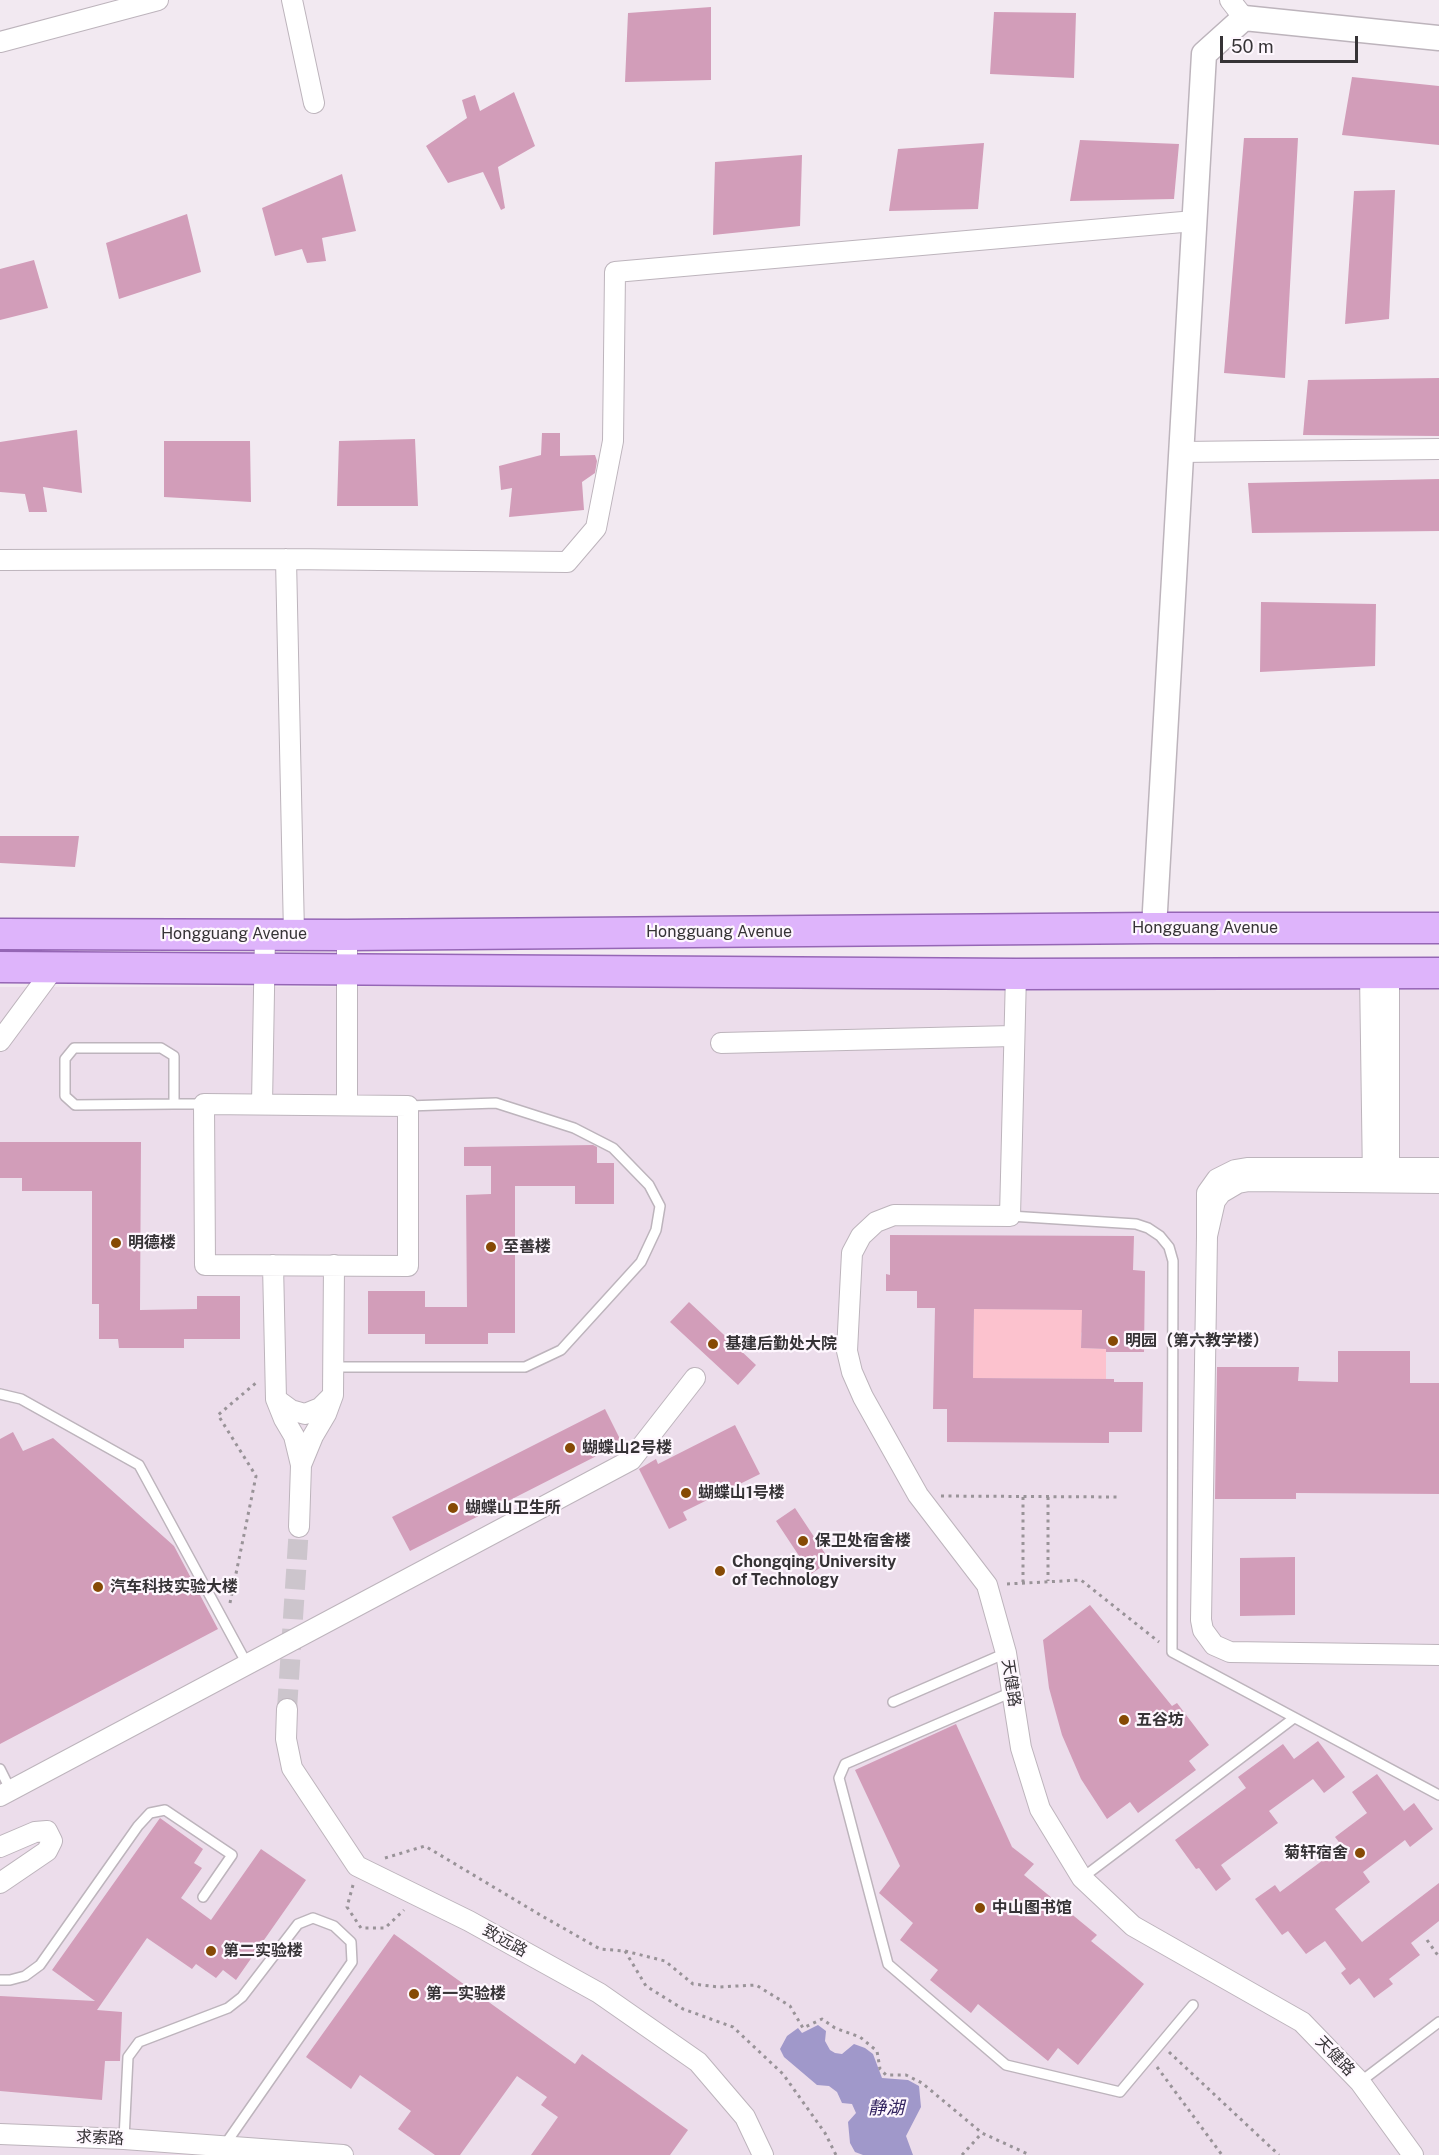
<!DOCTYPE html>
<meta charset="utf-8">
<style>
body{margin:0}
#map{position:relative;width:1439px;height:2155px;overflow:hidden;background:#f2e9f1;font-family:"Public Sans",sans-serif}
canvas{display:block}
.scale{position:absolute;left:1220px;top:36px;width:138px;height:27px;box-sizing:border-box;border:3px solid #363336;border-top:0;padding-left:8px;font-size:18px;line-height:21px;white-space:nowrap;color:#363336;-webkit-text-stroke:4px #fef7fe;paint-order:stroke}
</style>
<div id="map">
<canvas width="1439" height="2155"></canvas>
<div class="scale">50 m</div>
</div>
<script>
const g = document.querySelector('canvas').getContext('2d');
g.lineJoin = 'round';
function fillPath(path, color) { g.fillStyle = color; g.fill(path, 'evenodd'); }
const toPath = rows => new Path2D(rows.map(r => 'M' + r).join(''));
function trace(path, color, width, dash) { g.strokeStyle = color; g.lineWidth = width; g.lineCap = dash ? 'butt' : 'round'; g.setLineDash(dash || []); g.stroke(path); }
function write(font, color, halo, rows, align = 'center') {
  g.font = font + ' "Public Sans","Noto Sans SC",sans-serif'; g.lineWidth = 4.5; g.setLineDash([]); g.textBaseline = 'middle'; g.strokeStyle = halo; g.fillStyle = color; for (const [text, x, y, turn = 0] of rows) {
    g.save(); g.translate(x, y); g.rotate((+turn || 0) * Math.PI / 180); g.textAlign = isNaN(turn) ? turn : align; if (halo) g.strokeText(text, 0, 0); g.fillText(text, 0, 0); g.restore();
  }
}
const built = toPath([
 [982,986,1439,987,1439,2155,0,2155,0,987]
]);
const green = toPath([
 [974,1309,1105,1310,1081,1333,1081,1348,1106,1349,1106,1379,973,1378]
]);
const water = toPath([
 [818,2025,826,2031,825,2041,830,2050,835,2053,842,2054,854,2044,865,2048,873,2054,882,2078,908,2080,919,2086,921,2107,906,2136,913,2155,863,2155,855,2152,850,2143,848,2122,856,2113,852,2104,842,2103,837,2092,829,2086,817,2085,784,2057,780,2049,787,2036,798,2028,802,2033]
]);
const building = toPath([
 [711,7,711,80,625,82,628,13],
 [994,12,1076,13,1074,78,990,74],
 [1352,77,1439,86,1439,145,1342,135],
 [514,92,535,146,498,167,505,208,501,210,483,172,448,183,426,146,467,118,462,100,475,95,480,111],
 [1244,138,1298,138,1285,378,1224,373],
 [1080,140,1179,144,1174,199,1070,201],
 [984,143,978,209,889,211,898,149],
 [802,155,800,226,713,235,715,162],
 [342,174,356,231,322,238,326,261,307,263,302,249,275,256,262,208],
 [1395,190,1389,319,1345,324,1354,191],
 [187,214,201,272,119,299,106,243],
 [34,260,48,308,0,320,0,269],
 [1439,378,1439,436,1303,435,1308,380],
 [77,430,82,493,43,487,47,512,29,512,25,494,0,492,0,442],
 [542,433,560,433,560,456,595,455,597,461,595,473,582,482,584,510,509,517,512,488,501,490,499,466,541,455],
 [415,439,418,506,337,506,339,441],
 [164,441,250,441,251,502,164,497],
 [1439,479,1439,531,1252,533,1248,483],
 [1261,602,1376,604,1375,666,1260,672],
 [0,836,79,836,75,867,0,863],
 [0,1142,141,1142,140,1310,197,1309,197,1296,240,1296,240,1339,184,1339,184,1348,119,1348,118,1339,99,1339,99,1304,92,1304,92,1191,22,1191,22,1178,0,1178],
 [593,1145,597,1147,597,1163,614,1163,614,1204,575,1204,575,1186,515,1186,515,1333,488,1333,488,1344,425,1344,425,1334,368,1334,368,1291,425,1291,425,1307,467,1307,466,1195,491,1194,491,1166,464,1166,464,1147],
 [890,1235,1134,1236,1133,1270,1145,1271,1144,1352,1106,1352,1106,1349,1081,1348,1082,1310,974,1309,973,1378,1114,1379,1114,1382,1143,1382,1142,1432,1109,1432,1109,1443,947,1442,947,1409,933,1409,935,1308,917,1308,917,1291,886,1291,886,1274,890,1275],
 [689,1302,756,1365,738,1385,670,1322],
 [1338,1351,1410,1351,1410,1383,1439,1383,1439,1494,1296,1493,1296,1499,1215,1499,1217,1367,1299,1367,1298,1381,1338,1382],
 [605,1409,622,1443,410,1551,392,1517],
 [735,1425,760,1474,683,1512,687,1520,669,1529,639,1469,656,1459,658,1464],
 [13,1432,23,1451,53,1438,174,1546,218,1629,0,1744,0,1439],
 [795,1508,830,1561,811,1574,776,1521],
 [1295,1557,1295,1615,1240,1616,1240,1558],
 [1090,1605,1172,1706,1177,1703,1209,1745,1189,1761,1196,1770,1138,1813,1130,1802,1107,1819,1081,1779,1062,1735,1049,1688,1043,1640],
 [956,1724,1012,1847,1034,1864,1024,1875,1097,1935,1091,1941,1144,1984,1078,2065,1058,2048,1048,2061,978,2004,971,2013,930,1980,938,1970,900,1940,913,1923,879,1893,900,1866,855,1770],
 [1318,1741,1345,1777,1324,1793,1313,1779,1269,1811,1278,1823,1221,1865,1231,1879,1216,1891,1199,1868,1196,1869,1175,1840,1246,1788,1238,1777,1283,1744,1294,1759],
 [1377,1774,1404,1811,1414,1803,1433,1829,1410,1847,1405,1840,1363,1872,1370,1882,1335,1909,1362,1942,1439,1883,1439,1921,1411,1943,1420,1955,1389,1979,1393,1984,1374,1998,1359,1978,1350,1985,1341,1973,1346,1969,1325,1941,1306,1954,1288,1931,1282,1935,1255,1899,1275,1885,1280,1892,1342,1846,1335,1837,1367,1813,1352,1792],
 [160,1818,203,1849,194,1863,202,1868,181,1898,211,1920,261,1849,306,1880,236,1980,223,1970,216,1978,196,1964,192,1969,147,1938,97,2010,122,2012,120,2061,105,2061,102,2100,0,2091,0,1996,95,2001,52,1970],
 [394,1934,575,2064,582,2054,688,2130,670,2155,531,2155,558,2117,541,2105,547,2097,517,2076,460,2155,435,2155,398,2129,411,2111,360,2075,351,2089,306,2057]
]);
const minorTunnel = toPath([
 [287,1709,299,1527]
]);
const path = toPath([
 [941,1496,1120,1497],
 [1023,1497,1023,1582],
 [1048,1497,1048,1581],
 [1007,1584,1081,1580,1159,1642],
 [230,1603,256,1476,218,1415,257,1382],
 [385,1858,425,1846,542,1916,600,1949,625,1951,665,1961,693,1984,719,1987,756,1985,790,2006,803,2028,822,2019,835,2028,860,2037,877,2051,880,2069,886,2075,906,2075,922,2083,982,2133,1030,2155],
 [353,1885,347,1907,361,1928,385,1928,404,1910],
 [1427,1940,1439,1957],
 [625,1951,646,1986,683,2009,733,2027,783,2074,825,2133,836,2155],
 [1169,2052,1279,2155],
 [1157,2067,1222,2155],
 [962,2155,982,2133]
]);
const service = toPath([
 [174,1104,174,1056,161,1048,74,1048,65,1059,65,1096,75,1105,174,1104,204,1104],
 [1010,1216,1136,1224,1148,1228,1160,1236,1169,1247,1173,1261,1172,1652,1439,1795],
 [333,1367,525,1367,561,1350,641,1262,656,1230,660,1206,649,1185,613,1148,574,1128,496,1103,408,1106],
 [0,1394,21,1399,139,1465,247,1664],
 [1012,1692,845,1764,839,1778,888,1964,1006,2065,1120,2092,1193,2005],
 [893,1702,1006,1653],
 [0,1769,11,1791],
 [1082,1878,1294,1718],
 [0,1980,10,1980,25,1976,40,1965,138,1826,150,1813,165,1810,232,1855,203,1897],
 [1360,2082,1439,2022],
 [124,2139,128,2057,139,2042,228,2008,242,1997,298,1924,313,1918,334,1926,351,1942,352,1962,224,2146]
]);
const minor = toPath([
 [292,0,314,103],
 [1230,0,1244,18],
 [0,42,158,0],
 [1181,452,1439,449],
 [286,559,294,934],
 [0,560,286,559,567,562,596,528,613,441,615,272,1194,221],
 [1370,973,1373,1180],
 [1389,973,1389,1180],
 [1016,974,1010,1216,894,1215,876,1222,861,1236,852,1253,847,1351,852,1372,863,1397,918,1495,987,1585,1006,1653,1021,1748,1040,1809,1082,1878,1133,1926,1302,2022,1360,2082,1413,2155],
 [0,1041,54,968],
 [721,1043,1013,1036],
 [204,1104,408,1106,408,1266,205,1265,204,1104],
 [262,1104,265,935],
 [347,1105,347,935],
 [1439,1168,1247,1168,1235,1170,1217,1179,1207,1193,1207,1236,1215,1201,1221,1193,1238,1183,1249,1181,1439,1183],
 [1207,1236,1201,1620,1203,1630,1214,1645,1230,1652,1439,1655],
 [273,1265,276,1399,284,1419,294,1436,301,1465,313,1436,326,1414,333,1395,334,1265],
 [276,1399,291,1410,305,1414,320,1408,332,1396],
 [299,1527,301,1465],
 [287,1709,286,1739,292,1768,357,1866,469,1921,599,1993,698,2062,745,2117,763,2155],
 [0,1796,631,1460,695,1378],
 [0,1847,35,1832,47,1831,52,1841,47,1851,0,1883],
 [0,2134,124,2139,343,2155]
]);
const tertiary = toPath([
 [1154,928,1204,54,1244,18,1439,38]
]);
const primary = toPath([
 [0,934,347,935,1154,928,1439,928],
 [0,967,1016,974,1439,973]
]);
const markers = [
 [116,1243,6,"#864a05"],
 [491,1247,6,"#864a05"],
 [1113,1341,6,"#864a05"],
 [713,1344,6,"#864a05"],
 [570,1448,6,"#864a05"],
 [686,1493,6,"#864a05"],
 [453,1508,6,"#864a05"],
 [803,1541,6,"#864a05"],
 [720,1571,6,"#864a05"],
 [98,1587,6,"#864a05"],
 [1124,1720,6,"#864a05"],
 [1360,1853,6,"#864a05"],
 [980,1908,6,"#864a05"],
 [211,1951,6,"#864a05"],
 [414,1994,6,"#864a05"]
];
const streetNames = [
 ["Hongguang Avenue",1205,928],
 ["Hongguang Avenue",719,932],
 ["Hongguang Avenue",234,934],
 ["天健路",1011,1683,81],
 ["致远路",505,1941,29],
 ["天健路",1335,2056,46],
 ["求索路",100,2138,3]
];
const poiNames = [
 ["明德楼",128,1243],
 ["至善楼",503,1247],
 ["明园（第六教学楼）",1125,1341],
 ["基建后勤处大院",725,1344],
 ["蝴蝶山2号楼",582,1448],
 ["蝴蝶山1号楼",698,1493],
 ["蝴蝶山卫生所",465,1508],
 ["保卫处宿舍楼",815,1541],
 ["Chongqing University",732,1562],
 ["of Technology",732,1580],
 ["汽车科技实验大楼",110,1587],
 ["五谷坊",1136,1720],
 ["菊轩宿舍",1348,1853,"right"],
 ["中山图书馆",992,1908],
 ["第二实验楼",223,1951],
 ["第一实验楼",426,1994]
];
const waterNames = [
 ["静湖",886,2108]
];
fillPath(built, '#ecddeb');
fillPath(green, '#fcc2ce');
fillPath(water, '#a098ca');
fillPath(building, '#d29db9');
trace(minorTunnel, '#ccc5cc', 20, [20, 10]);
trace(service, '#bdb4bc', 12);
trace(minor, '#bdb4bc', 22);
trace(tertiary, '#bdb4bc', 27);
trace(primary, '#9566b5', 33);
trace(path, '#999398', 3, [3, 4.5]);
trace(service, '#fff', 9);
trace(minor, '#fff', 20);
trace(tertiary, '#fff', 24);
trace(primary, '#deb4fb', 30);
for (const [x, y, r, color] of markers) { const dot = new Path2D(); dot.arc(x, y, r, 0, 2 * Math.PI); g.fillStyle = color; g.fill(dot); trace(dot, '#fef7fe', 2); }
write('16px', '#363336', '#fef7fe', streetNames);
write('bold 16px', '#363336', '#fef7fe', poiNames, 'left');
write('italic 18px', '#332460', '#fef7fe', waterNames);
</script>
